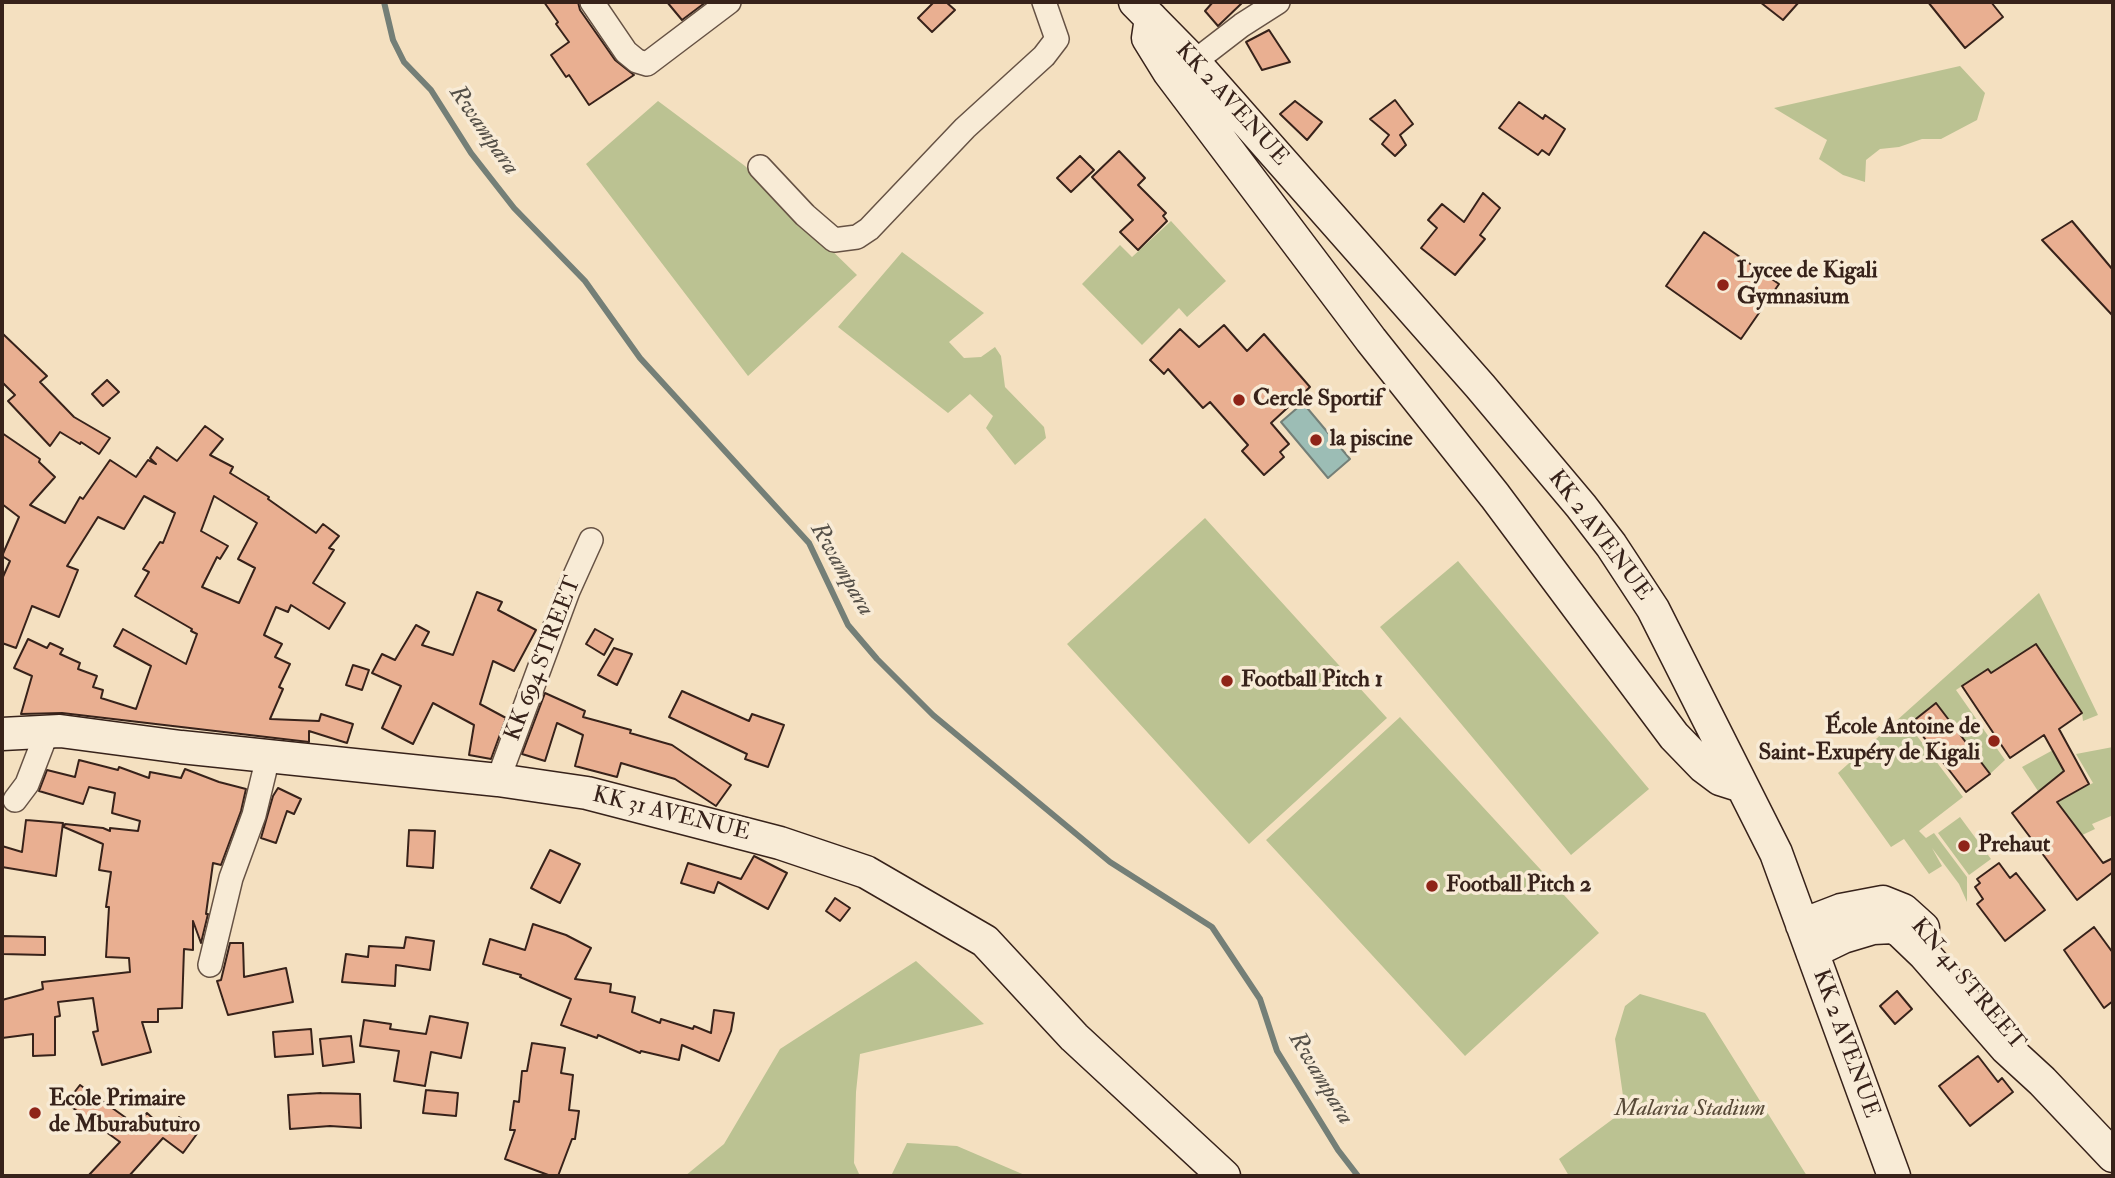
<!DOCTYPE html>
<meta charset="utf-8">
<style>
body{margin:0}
#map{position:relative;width:2115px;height:1178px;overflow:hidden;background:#f4e0c0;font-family:"IM FELL Double Pica",serif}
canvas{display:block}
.frame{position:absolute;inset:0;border:4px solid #37221a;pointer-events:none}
</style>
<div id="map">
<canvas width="2115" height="1178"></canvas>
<div class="frame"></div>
</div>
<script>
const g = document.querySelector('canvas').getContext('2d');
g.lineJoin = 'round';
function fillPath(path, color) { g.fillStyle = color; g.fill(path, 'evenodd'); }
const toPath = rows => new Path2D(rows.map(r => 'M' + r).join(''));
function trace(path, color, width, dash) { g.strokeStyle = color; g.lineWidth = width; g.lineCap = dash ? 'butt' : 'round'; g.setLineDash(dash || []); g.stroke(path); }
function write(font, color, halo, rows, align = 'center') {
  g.font = font + ' "IM FELL Double Pica",serif'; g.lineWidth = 7; g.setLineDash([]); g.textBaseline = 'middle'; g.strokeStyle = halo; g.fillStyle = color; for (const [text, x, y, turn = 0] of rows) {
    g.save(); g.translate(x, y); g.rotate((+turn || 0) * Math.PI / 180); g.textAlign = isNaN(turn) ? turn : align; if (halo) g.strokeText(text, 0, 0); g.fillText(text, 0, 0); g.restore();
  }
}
const green = toPath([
 [1960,66,1985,93,1977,120,1941,139,1922,139,1899,147,1880,149,1866,160,1865,182,1843,175,1819,159,1827,140,1774,108],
 [658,101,745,166,857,275,748,376,586,164],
 [1171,221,1226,281,1187,317,1179,308,1142,345,1082,284,1120,245,1132,257],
 [902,252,984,313,949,342,964,358,981,357,995,347,1001,356,1005,387,1044,427,1046,438,1015,465,986,428,993,416,970,394,948,413,838,327],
 [1205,518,1387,718,1249,844,1067,644],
 [1458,561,1649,789,1571,855,1380,627],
 [2039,593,2098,715,2083,721,2082,713,2036,644,2009,662,2055,729,2036,740,1988,669,1956,690,2005,760,1990,774,1937,704,1908,724,1963,797,1919,831,1926,838,1934,833,1967,877,1967,902,1959,884,1932,848,1942,866,1929,874,1904,839,1891,847,1838,773],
 [1400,717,1599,933,1465,1056,1266,840],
 [2113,747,2113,820,2111,816,2092,824,2095,829,2078,837,2045,786,2038,791,2022,767,2053,750,2076,791,2093,783,2076,754],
 [1960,817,1991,859,1969,875,1938,833],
 [916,961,984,1024,860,1054,856,1092,854,1163,860,1176,685,1176,724,1144,780,1049],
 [1640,994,1705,1013,1807,1176,1569,1176,1559,1159,1625,1110,1615,1039,1625,1006],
 [907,1143,957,1146,1027,1176,891,1176]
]);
const water = toPath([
 [1303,403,1350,459,1328,478,1281,422,1303,403]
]);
const stream = toPath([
 [384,2,393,40,404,62,431,90,471,153,514,208,585,281,640,358,809,543,848,625,877,659,933,715,1110,862,1212,927,1260,999,1277,1051,1338,1150,1358,1176]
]);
const building = toPath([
 [544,2,578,2,580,10,615,60,634,75,589,105,569,75,566,77,551,55,569,42,556,24,558,22,544,2],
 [667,2,706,2,682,20,667,2],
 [934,2,946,2,955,10,932,32,918,18,934,2],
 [1213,2,1243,2,1218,26,1205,11,1213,2],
 [1760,2,1799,2,1783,20,1760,2],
 [1928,2,1991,2,2003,17,1965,48,1928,2],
 [1269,30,1290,62,1262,70,1246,42,1269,30],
 [1395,100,1413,124,1400,135,1406,145,1395,156,1382,144,1389,135,1370,119,1395,100],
 [1295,101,1322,122,1307,140,1280,114,1295,101],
 [1519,102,1543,119,1545,115,1565,129,1549,155,1542,150,1538,155,1499,128,1519,102],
 [1119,151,1145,178,1138,185,1166,213,1163,216,1167,221,1138,250,1120,232,1133,220,1092,177,1119,151],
 [1080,156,1094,170,1071,192,1057,178,1080,156],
 [1483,193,1500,208,1480,235,1485,239,1455,275,1421,248,1437,228,1428,220,1442,204,1464,222,1483,193],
 [2072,221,2113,270,2113,316,2042,240,2072,221],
 [1704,232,1779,284,1741,339,1666,286,1704,232],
 [1224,325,1247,351,1264,334,1310,387,1271,423,1289,444,1280,452,1284,457,1264,475,1242,451,1248,445,1210,402,1203,408,1168,369,1164,374,1150,360,1180,329,1199,347,1224,325],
 [2,333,47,376,40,382,74,417,110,438,99,454,81,442,80,444,60,432,50,446,8,401,15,395,2,382,2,333],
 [107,380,119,392,103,406,92,394,107,380],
 [205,426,223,439,210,455,233,467,230,473,269,497,268,499,316,533,323,524,339,536,329,548,334,550,313,583,345,603,329,629,291,605,288,612,276,607,264,635,282,644,275,657,290,664,279,687,283,689,270,719,319,721,321,714,353,724,347,743,309,731,309,742,62,713,21,714,32,676,14,668,28,639,47,648,50,643,63,649,60,654,80,663,78,669,97,676,93,687,103,690,101,698,136,709,151,666,114,646,123,629,186,664,197,634,191,631,192,629,135,596,149,572,143,569,160,542,163,543,175,513,144,496,124,529,98,517,67,566,78,570,59,617,32,606,16,648,2,643,2,579,10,561,2,556,19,517,2,504,2,433,40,459,39,462,55,477,30,505,65,523,80,497,83,499,110,460,136,477,148,460,156,464,150,458,157,447,177,461,205,426],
 [214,496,257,523,238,559,255,568,239,603,202,587,217,557,220,559,228,546,201,531,214,496],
 [477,592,502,602,498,610,536,630,514,671,493,661,480,704,506,718,491,759,469,755,474,725,433,703,413,744,382,728,401,686,372,673,382,654,395,660,416,625,429,632,422,645,453,655,477,592],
 [595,629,613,639,604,655,586,644,595,629],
 [2036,644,2082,713,2059,729,2089,784,2057,802,2103,863,2113,858,2113,872,2077,900,2012,813,2064,771,2044,735,2010,758,1962,686,1988,669,1991,673,2036,644],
 [614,648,632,654,617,685,598,675,614,648],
 [353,665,369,670,362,690,346,685,353,665],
 [682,691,749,721,752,714,784,725,768,767,745,759,747,754,669,717,682,691],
 [545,693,585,711,583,717,631,730,630,733,672,745,731,785,716,806,675,779,621,763,617,777,575,766,583,735,557,723,545,761,522,754,545,693],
 [1936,703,1990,774,1966,792,1912,722,1936,703],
 [79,760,118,770,119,767,149,778,150,772,181,778,185,769,219,782,246,789,241,811,221,865,213,863,206,914,208,914,201,943,193,921,193,950,184,949,182,1008,158,1009,158,1022,142,1022,151,1052,102,1065,93,1032,98,1031,93,998,58,1002,60,1016,55,1017,55,1055,33,1056,33,1034,2,1038,2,1000,43,989,42,982,130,972,129,958,106,957,109,907,106,907,111,872,99,870,103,844,64,827,65,824,103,828,110,831,110,828,138,831,140,821,112,813,115,793,89,787,83,804,39,791,47,770,75,777,79,760],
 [278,788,301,799,294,814,287,811,276,843,261,838,273,796,278,788],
 [26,820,63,823,56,876,2,867,2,846,22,852,26,820],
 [409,830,435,831,433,868,407,866,409,830],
 [550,850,580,864,560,903,531,888,550,850],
 [754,856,787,873,768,909,718,882,714,893,681,883,688,863,741,879,754,856],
 [1999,863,2010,878,2016,873,2045,910,2005,941,1977,904,1983,899,1975,887,1980,883,1977,879,1999,863],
 [835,898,850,908,840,921,826,911,835,898],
 [533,924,566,935,591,948,575,979,611,984,610,992,635,997,632,1012,660,1023,661,1019,693,1029,694,1026,711,1033,714,1010,734,1013,731,1031,719,1061,682,1045,679,1060,641,1051,640,1053,598,1035,597,1038,561,1025,571,999,520,977,521,975,483,964,490,939,525,950,533,924],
 [2094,927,2113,953,2113,1001,2104,1008,2064,950,2094,927],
 [2,936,45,937,45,955,2,954,2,936],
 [406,937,434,941,430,970,396,965,395,986,342,982,346,954,368,957,369,946,404,948,406,937],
 [230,943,243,943,244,977,286,968,293,1002,228,1015,217,981,221,980,230,943],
 [1897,991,1912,1009,1895,1024,1880,1006,1897,991],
 [430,1016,468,1023,461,1058,431,1052,425,1086,394,1081,399,1051,360,1046,364,1020,391,1024,390,1029,426,1034,430,1016],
 [311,1029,313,1054,275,1057,273,1032,311,1029],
 [351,1036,354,1062,323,1066,320,1039,351,1036],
 [532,1043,565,1048,561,1073,573,1075,569,1110,579,1111,575,1139,572,1139,558,1176,551,1176,505,1159,515,1130,510,1130,514,1101,519,1102,522,1071,527,1071,532,1043],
 [1978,1056,1998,1082,2002,1078,2013,1092,1970,1126,1939,1086,1978,1056],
 [80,1085,136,1125,147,1113,168,1132,179,1117,199,1131,183,1153,163,1138,129,1176,88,1176,120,1142,66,1103,80,1085],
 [426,1090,458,1093,456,1116,423,1113,426,1090],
 [321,1093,360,1094,361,1128,330,1126,290,1129,288,1095,321,1093]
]);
const street = toPath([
 [592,2,626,52,637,61,647,64,729,2],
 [1194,62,1242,25,1278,2],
 [760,167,805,215,834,240,857,237,869,229,965,128,1044,56,1057,39,1044,2],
 [498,780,568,591,591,540],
 [15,800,27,784,47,732],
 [210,965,231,878,254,815,268,757]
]);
const secondary = toPath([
 [1135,2,1194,62,1480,386,1581,506,1611,545,1653,609,1776,853,1894,1176],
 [1151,18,1148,38,1169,72,1371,340,1495,496,1674,736,1704,767,1720,779,1742,786],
 [2,734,60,731,181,747,498,780,587,793,780,843,866,872,985,941,1074,1037,1224,1176],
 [1802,925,1841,910,1883,902,1903,910,1923,928],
 [1812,952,1843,937,1873,928,1893,927,1900,931,1924,954,2006,1048,2042,1081,2113,1156]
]);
const markers = [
 [1723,285,7,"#8f2418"],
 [1239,400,7,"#8f2418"],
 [1316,440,7,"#8f2418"],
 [1227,681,7,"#8f2418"],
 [1994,741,7,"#8f2418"],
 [1964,846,7,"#8f2418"],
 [1432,886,7,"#8f2418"],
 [35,1113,7,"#8f2418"]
];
const streetNames = [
 ["KK 2 AVENUE",1231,105,48],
 ["KK 2 AVENUE",1599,536,53],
 ["KK 694 STREET",544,659,-69],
 ["KK 31 AVENUE",671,815,14],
 ["KN 41 STREET",1967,985,50],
 ["KK 2 AVENUE",1845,1044,70]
];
const poiNames = [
 ["Lycee de Kigali",1737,272],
 ["Gymnasium",1737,298],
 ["Cercle Sportif",1253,400],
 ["la piscine",1330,440],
 ["Football Pitch 1",1241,681],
 ["École Antoine de",1980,728,"right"],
 ["Saint-Exupéry de Kigali",1980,754,"right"],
 ["Prehaut",1978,846],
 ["Football Pitch 2",1446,886],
 ["Ecole Primaire",49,1100],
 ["de Mburabuturo",49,1126]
];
const parkNames = [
 ["Malaria Stadium",1690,1110]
];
const waterNames = [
 ["Rwampara",483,131,55],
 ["Rwampara",841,570,60],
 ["Rwampara",1320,1079,59]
];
fillPath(green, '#bbc292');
fillPath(water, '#9cbdb5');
trace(water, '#747f77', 2);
trace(stream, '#747f77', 6);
fillPath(building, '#e9af91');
trace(building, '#37221a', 2);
trace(street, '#665244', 26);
trace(secondary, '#37221a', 35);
trace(street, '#f8ebd6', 23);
trace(secondary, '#f8ebd6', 32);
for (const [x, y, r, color] of markers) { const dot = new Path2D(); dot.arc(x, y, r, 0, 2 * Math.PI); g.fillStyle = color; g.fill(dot); trace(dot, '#f8ebd6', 2.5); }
write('23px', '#37221a', '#f8ebd6', streetNames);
write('bold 23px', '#37221a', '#f8ebd6', poiNames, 'left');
write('italic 23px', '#584a38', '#f8ebd6', parkNames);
write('italic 24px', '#555048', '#f8ebd6', waterNames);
</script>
